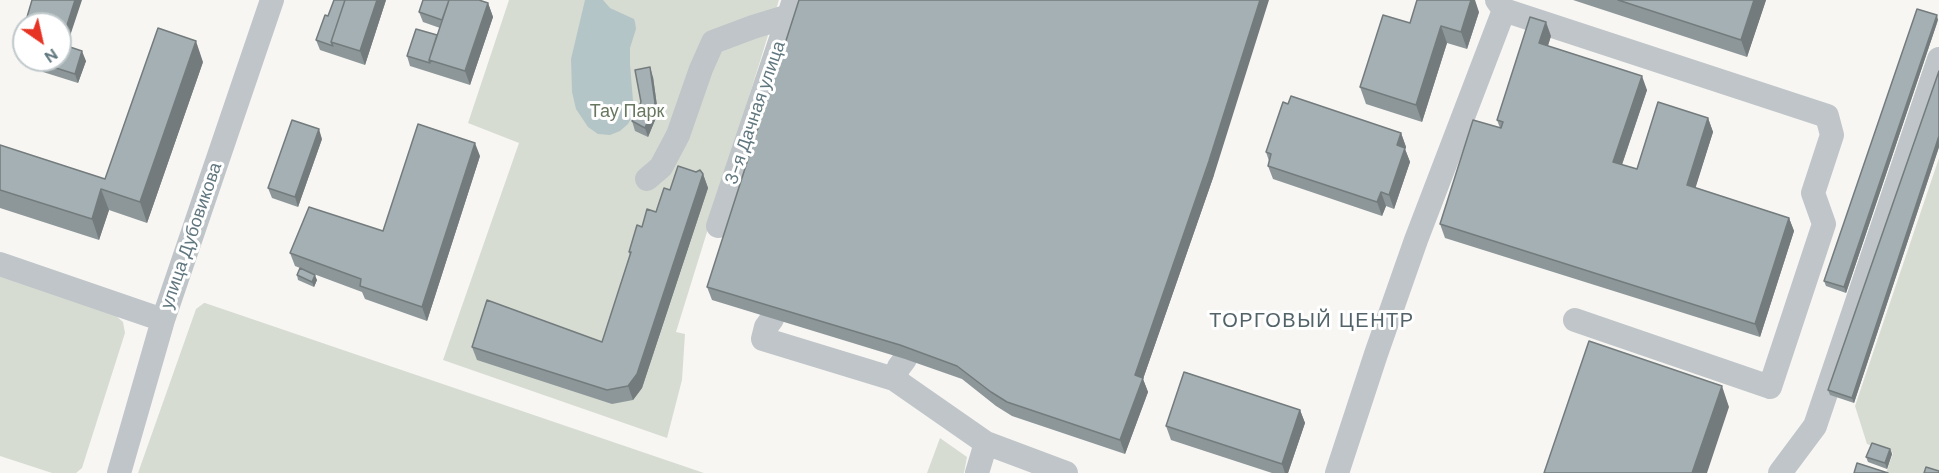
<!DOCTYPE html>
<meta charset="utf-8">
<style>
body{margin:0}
#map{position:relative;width:1939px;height:473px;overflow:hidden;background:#f7f6f3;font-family:"DM Sans",sans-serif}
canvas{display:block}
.north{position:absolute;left:12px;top:12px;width:60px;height:60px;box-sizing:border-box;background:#fff;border:2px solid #c0c9cc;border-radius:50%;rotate:146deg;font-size:16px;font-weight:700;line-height:24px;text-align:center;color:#61777f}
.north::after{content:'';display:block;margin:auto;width:21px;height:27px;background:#e63324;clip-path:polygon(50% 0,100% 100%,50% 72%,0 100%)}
</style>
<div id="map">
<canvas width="1939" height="473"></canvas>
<div class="north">N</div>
</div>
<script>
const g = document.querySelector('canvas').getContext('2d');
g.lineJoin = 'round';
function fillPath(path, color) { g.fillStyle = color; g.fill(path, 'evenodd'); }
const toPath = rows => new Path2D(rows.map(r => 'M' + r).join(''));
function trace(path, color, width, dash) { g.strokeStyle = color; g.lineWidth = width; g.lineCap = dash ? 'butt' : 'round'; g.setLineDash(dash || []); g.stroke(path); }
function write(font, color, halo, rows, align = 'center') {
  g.font = font + ' "DM Sans",sans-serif'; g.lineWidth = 6; g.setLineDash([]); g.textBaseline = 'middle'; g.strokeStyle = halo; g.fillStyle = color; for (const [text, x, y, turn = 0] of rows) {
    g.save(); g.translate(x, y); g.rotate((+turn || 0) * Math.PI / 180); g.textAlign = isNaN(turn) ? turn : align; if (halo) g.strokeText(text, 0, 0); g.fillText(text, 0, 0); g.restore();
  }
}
const green = toPath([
 [509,0,779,0,676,332,685,334,682,380,667,438,443,360,519,143,468,123],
 [1939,158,1939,473,1886,473,1893,453,1867,444,1855,406],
 [0,276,114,314,123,322,125,333,82,468,76,473,52,473,0,456],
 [204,303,205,303,704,473,138,473,196,309],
 [940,438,967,457,964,473,927,473]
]);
const water = toPath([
 [585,0,603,0,610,8,634,19,635,22,636,29,630,48,630,64,634,113,628,124,620,131,610,135,598,134,588,127,576,109,572,92,571,59]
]);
const minor = toPath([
 [1504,10,1827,116,1832,135,1813,193,1824,224,1770,387,1575,320],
 [647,179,661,167,678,135,701,69,713,42,753,27,789,16],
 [718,226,794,0],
 [0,264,163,320],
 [772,319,766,327,763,339,894,379,986,443,1066,473],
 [894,379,899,367,905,359],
 [119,473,163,320,272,0],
 [977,473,986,443],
 [1337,473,1376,354,1416,240,1504,10,1497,0],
 [1780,473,1815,426,1939,59]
]);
const wall = toPath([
 [386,0,365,65,320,50,316,40],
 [1573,0,1766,0,1747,57],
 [488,3,493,17,470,85,410,66,407,56,437,35,440,28,423,22,419,12],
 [1479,12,1467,49,1447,43,1422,122,1366,104,1360,87,1410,23],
 [1938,20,1846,293,1826,286,1824,281],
 [24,26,24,55,22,54,18,45],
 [1551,36,1548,46,1647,90,1622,165,1637,169,1708,118,1713,132,1695,188,1789,218,1794,231,1760,337,1445,238,1440,224,1500,128,1497,120],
 [67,46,86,61,78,83,43,72,40,63,40,60,60,60],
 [203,62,147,223,109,210,99,240,0,208,0,145,105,179],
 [1939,71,1939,147,1854,403,1830,395,1828,390],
 [653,77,658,113,648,137,635,131,632,121],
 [1401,133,1406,147,1405,149,1410,162,1394,209,1386,206,1382,216,1273,179,1268,166,1269,161,1266,152],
 [322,139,298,207,272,198,268,188],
 [480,156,427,321,365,299,362,292,303,270,317,280,314,287,298,280,297,275,300,268,295,266,290,253,383,231],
 [703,174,708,188,642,388,633,400,612,404,477,360,472,347,602,342,630,255,629,252,642,227,656,212,670,190],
 [1214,175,1143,379,1148,392,1125,454,1012,416,996,406,962,379,905,359,712,300,707,287],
 [1300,410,1305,423,1288,473,1272,473,1171,440,1166,426],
 [1890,449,1892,454,1887,469,1868,462,1866,457]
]);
const shadedWall = toPath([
 [75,0,82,0,64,54,61,44],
 [377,0,386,0,365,65,360,51],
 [1260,0,1269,0,1214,175,1143,379,1148,392,1125,454,1120,440,1135,375],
 [1471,0,1475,0,1479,12,1467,49,1461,32],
 [1754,0,1766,0,1747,57,1741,40],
 [488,3,493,17,470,85,465,71],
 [1937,15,1938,20,1846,293,1844,287],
 [1546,22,1551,36,1544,57,1539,43],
 [1441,26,1447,43,1422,122,1416,105],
 [196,41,203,62,147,223,140,202],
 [82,51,86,61,78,83,75,74],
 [650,67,653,77,658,113,648,137,645,128],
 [1642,76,1647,90,1618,176,1613,162],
 [1708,118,1713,132,1692,199,1687,185],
 [319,129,322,139,298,207,295,197],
 [1401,133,1406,147,1405,149,1410,162,1394,209,1389,195,1397,145],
 [1939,136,1939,147,1854,403,1852,398],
 [475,143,480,156,427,321,422,307],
 [703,174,708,188,642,388,633,400,628,386],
 [101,189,109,210,99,240,92,219],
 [1381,192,1386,206,1382,216,1377,202],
 [1789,218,1794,231,1760,337,1755,324],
 [315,275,317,280,314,287,312,282],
 [1722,386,1729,407,1707,473,1692,473],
 [1300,410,1305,423,1288,473,1285,473,1282,464],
 [1890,449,1892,454,1887,469,1885,463]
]);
const building = toPath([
 [32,0,75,0,61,44,82,51,75,74,40,63,40,60,60,60,60,24,25,24,32,0],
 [334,0,345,0,331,42,333,46,316,40,325,15,328,16,334,0],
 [345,0,377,0,360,51,331,42,345,0],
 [423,0,449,0,442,20,419,12,423,0],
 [449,0,479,0,488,3,465,71,429,60,449,0],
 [799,0,1260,0,1209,161,1135,375,1143,378,1120,440,1007,402,991,392,957,366,900,345,707,287,799,0],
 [1417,0,1471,0,1461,32,1441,26,1416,105,1360,87,1383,15,1410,23,1417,0],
 [1618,0,1754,0,1741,40,1618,0],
 [1917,9,1937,15,1844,287,1824,281,1917,9],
 [1530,17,1546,22,1539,43,1642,76,1613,162,1637,169,1658,102,1708,118,1687,185,1789,218,1755,324,1440,224,1473,120,1501,128,1503,122,1497,120,1530,17],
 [24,26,24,46,18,45,24,26],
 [158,28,196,41,140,202,101,189,92,219,0,190,0,145,105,179,158,28],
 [416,29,437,35,429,60,430,63,407,56,416,29],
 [650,67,655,103,645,128,632,121,641,102,635,70,650,67],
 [1939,71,1939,136,1852,398,1828,390,1939,71],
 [1291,96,1401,133,1397,145,1405,148,1389,195,1381,192,1377,202,1268,166,1271,154,1266,152,1283,102,1288,104,1291,96],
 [292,120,319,129,295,197,268,188,292,120],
 [418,124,475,143,422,307,360,286,361,279,290,253,309,207,383,231,418,124],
 [678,166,696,172,700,170,703,174,637,374,628,386,607,390,472,347,487,300,602,342,631,252,629,252,637,225,642,227,647,209,656,212,664,188,670,190,678,166],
 [300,268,315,275,312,282,297,275,300,268],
 [1589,341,1722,386,1692,473,1544,473,1589,341],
 [1184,372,1300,410,1282,464,1166,426,1184,372],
 [1872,443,1890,449,1885,463,1866,457,1872,443],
 [1857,463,1888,473,1854,473,1857,463],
 [1926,467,1939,471,1939,473,1924,473,1926,467]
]);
const parkNames = [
 ["Тау Парк",627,112]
];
const streetNames = [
 ["3-я Дачная улица",756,113,-71],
 ["улица Дубовикова",192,236,-71]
];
const neighbourhoodNames = [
 ["ТОРГОВЫЙ ЦЕНТР",1312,322]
];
fillPath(green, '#d7dcd2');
fillPath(water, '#b4c5c7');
trace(minor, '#bfc5c8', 24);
fillPath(wall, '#8d979a');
fillPath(shadedWall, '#737b7d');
fillPath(building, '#a4b0b3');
trace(building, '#737b7d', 1.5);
write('18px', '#687760', '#fff', parkNames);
write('18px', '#61777f', '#fff', streetNames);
g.letterSpacing = '1.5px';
write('20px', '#53636a', '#fff', neighbourhoodNames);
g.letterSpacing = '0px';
</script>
